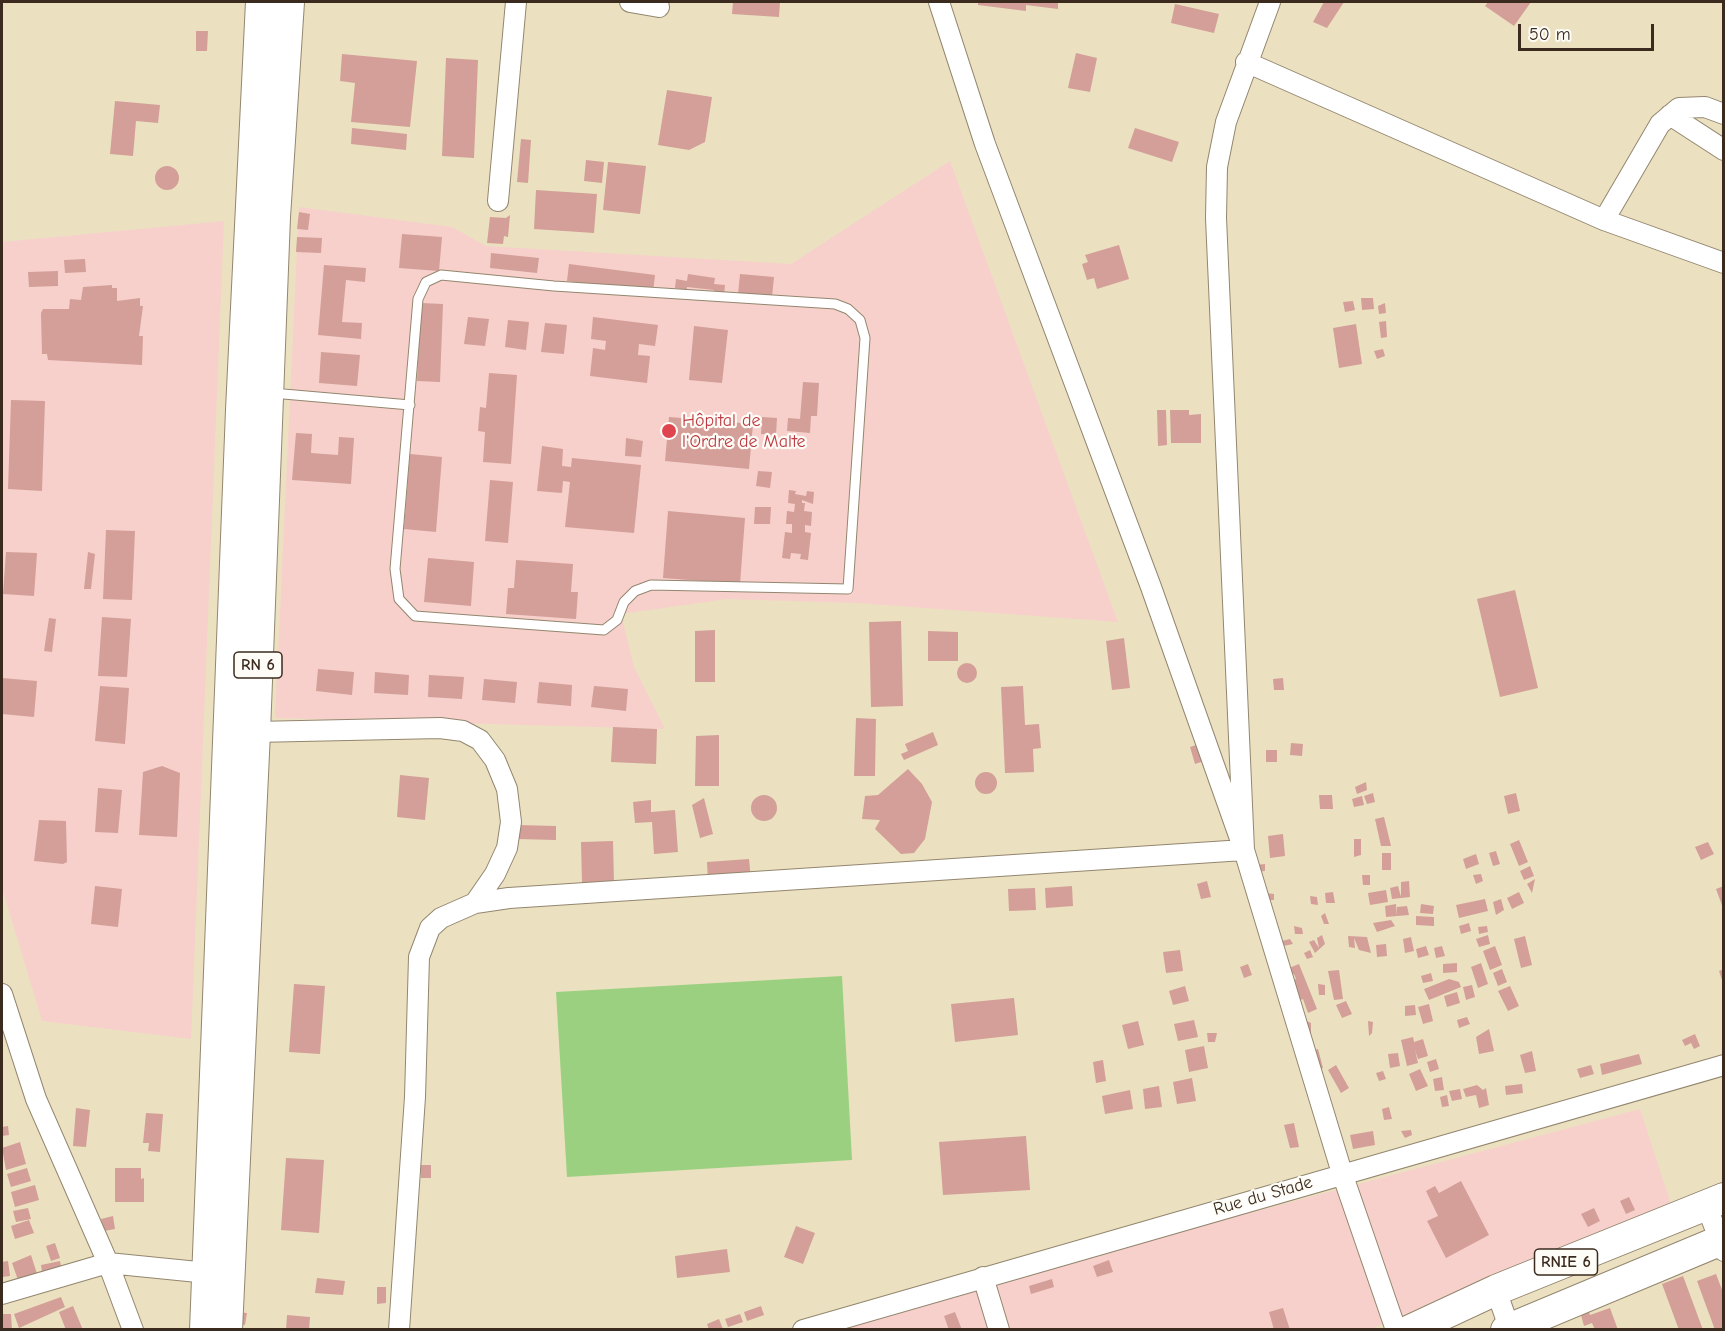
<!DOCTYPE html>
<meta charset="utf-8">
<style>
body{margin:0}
#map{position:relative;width:1725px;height:1331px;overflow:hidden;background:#ebe1c0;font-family:"Comic Neue",sans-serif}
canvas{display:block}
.frame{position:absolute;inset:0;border:3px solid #3b2a1e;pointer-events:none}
.scale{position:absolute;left:1518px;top:24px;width:136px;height:27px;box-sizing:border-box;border:3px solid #3b2a1e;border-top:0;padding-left:8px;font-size:18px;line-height:21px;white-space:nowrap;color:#3b2a1e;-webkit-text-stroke:4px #fdfcf7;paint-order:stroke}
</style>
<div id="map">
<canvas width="1725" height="1331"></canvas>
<div class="frame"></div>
<div class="scale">50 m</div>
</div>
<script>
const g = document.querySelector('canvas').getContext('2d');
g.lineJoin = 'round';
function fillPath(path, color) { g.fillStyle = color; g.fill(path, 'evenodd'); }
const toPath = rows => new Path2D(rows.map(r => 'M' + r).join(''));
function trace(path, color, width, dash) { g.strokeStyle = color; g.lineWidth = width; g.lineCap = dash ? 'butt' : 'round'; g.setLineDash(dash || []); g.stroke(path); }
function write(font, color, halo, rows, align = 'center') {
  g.font = font + ' "Comic Neue",sans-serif'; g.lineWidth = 4.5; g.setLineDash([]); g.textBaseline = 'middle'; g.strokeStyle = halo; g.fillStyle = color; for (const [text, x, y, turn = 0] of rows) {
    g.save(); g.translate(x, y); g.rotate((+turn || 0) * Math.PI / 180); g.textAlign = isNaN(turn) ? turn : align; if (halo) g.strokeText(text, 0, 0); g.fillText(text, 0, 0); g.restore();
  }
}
const built = toPath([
 [950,161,1118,622,856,603,727,599,621,614,634,667,665,729,275,718,299,207,452,227,486,246,791,264],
 [224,221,191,1039,42,1021,2,888,2,242],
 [1640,1109,1671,1204,1371,1329,830,1330,961,1290]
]);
const green = toPath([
 [842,976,852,1160,567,1177,556,992]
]);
const building = toPath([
 [733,2,780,2,779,17,732,14],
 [978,2,1058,2,1058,9,1026,5,1026,11,978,5],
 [1324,2,1344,2,1327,28,1313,22],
 [1488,2,1531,2,1514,26,1485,6],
 [1175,4,1219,14,1214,33,1171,23],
 [196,31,208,31,207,51,196,51],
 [1076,53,1097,58,1090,92,1068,88],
 [342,54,417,61,410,127,351,122,355,83,340,81],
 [446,58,478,60,474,158,442,156],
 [667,90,712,97,705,142,689,150,658,145],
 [115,101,160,105,158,123,136,121,133,156,110,154],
 [352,128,407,134,406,150,351,144],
 [1135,128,1179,142,1172,162,1128,148],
 [521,139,531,140,528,183,517,182],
 [586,160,604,162,602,183,584,181],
 [608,162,646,166,640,214,603,210],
 '155 178a12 12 0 1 1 24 0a12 12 0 1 1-24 0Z',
 [536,190,597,194,594,233,534,229],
 [299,212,310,214,308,230,297,229],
 [510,215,508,237,504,236,503,244,487,243,490,217,506,218],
 [402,234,442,237,439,271,399,268],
 [297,237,322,238,321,253,296,252],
 [1119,245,1129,279,1097,289,1094,278,1087,280,1082,264,1088,262,1085,255],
 [491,253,539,258,537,273,490,268],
 [85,259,86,272,65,273,64,260],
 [569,264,655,275,653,292,567,281],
 [324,265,366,268,365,282,346,280,342,322,362,323,361,339,318,335],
 [58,271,58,286,29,287,28,272],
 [688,274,715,278,714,284,725,285,724,295,713,294,714,290,687,287,687,290,675,288,676,279,687,281],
 [740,274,774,277,772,297,738,294],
 [112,285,112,288,117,288,117,301,140,298,140,306,143,306,139,336,143,336,142,365,48,360,47,354,42,354,41,313,43,309,69,309,70,299,81,300,83,287],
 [1361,298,1373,298,1374,309,1362,310],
 [1353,301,1355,310,1345,312,1343,302],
 [421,303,443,304,440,382,417,381],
 [1385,303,1386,313,1379,314,1378,306],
 [468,317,489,319,485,346,464,344],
 [593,317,658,325,655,346,639,344,638,355,650,356,647,383,590,376,593,348,605,350,606,341,591,339],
 [508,320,529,322,526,350,505,347],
 [1386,321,1387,337,1381,338,1379,322],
 [545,323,567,325,564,354,541,352],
 [1356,324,1362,364,1339,368,1333,328],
 [694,326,728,330,722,383,689,380],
 [1383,349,1385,356,1377,359,1374,351],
 [321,352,360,355,357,386,319,383],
 [489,373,517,375,511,464,483,462,485,432,478,431,480,407,486,408],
 [803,382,819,383,817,416,811,416,810,433,787,431,788,418,800,419],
 [11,400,45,401,42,491,8,489],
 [1157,410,1166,410,1167,445,1158,446],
 [1170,410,1189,410,1189,415,1201,414,1201,443,1171,443],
 [669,417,753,424,749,469,665,461],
 [762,417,777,418,776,435,761,434],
 [296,433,312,434,311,453,338,455,339,437,354,438,351,484,292,480],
 [626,438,643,441,641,457,625,456],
 [542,446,563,449,562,466,571,467,572,458,641,465,634,533,565,527,570,482,563,481,562,493,537,491],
 [410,454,442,457,436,532,404,529],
 [758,471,772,472,770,488,756,486],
 [490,480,513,482,508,543,485,541],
 [789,490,796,491,795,494,806,496,807,491,814,492,813,504,802,500,802,503,805,503,804,511,812,512,811,526,805,525,805,532,811,533,808,560,800,559,801,554,791,553,790,559,782,558,785,532,792,533,792,524,786,524,787,511,794,512,795,504,788,503],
 [755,507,771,507,770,524,754,524],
 [668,511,745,518,740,584,663,578],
 [106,530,135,531,132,600,103,599],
 [6,552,37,553,34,596,3,594],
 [88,552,95,554,91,589,84,589],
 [428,558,474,562,471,606,424,602],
 [516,560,573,564,571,592,578,592,576,619,506,614,508,588,514,588],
 [1515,590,1538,688,1500,697,1477,599],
 [102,617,131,619,127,677,98,676],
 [49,618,56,619,52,652,44,651],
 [901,621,903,706,871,707,869,622],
 [715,630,715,682,695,682,695,631],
 [928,631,958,632,958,661,928,661],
 [1124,638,1130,688,1112,690,1106,641],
 '957 673a10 10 0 1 1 20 0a10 10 0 1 1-20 0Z',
 [318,669,354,672,352,695,316,691],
 [375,672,409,675,408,695,374,693],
 [429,675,464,677,462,699,428,697],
 [2,678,37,681,34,717,2,714],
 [1283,678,1284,690,1274,690,1273,679],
 [484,679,517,682,515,703,482,700],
 [539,682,572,685,571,706,537,703],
 [100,686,129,688,125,744,95,741],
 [594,686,628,689,626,711,591,707],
 [1023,686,1025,725,1039,724,1041,748,1033,749,1034,772,1005,773,1001,687],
 [856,718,876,719,875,776,854,776],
 [613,727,657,729,656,764,611,762],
 [933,732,938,745,904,760,901,754,908,751,905,744],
 [719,735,719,786,695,786,696,736],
 [1202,743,1207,760,1195,764,1190,747],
 [1291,743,1303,744,1302,756,1290,755],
 [1266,750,1277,750,1277,762,1266,762],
 [162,766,180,773,177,837,139,835,143,772],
 [908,769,922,784,932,802,925,839,914,853,901,854,875,829,880,820,862,819,865,796,878,795],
 '975 783a11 11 0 1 1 22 0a11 11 0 1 1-22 0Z',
 [400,775,429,778,425,820,397,817],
 [1366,782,1367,790,1357,794,1355,787],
 [98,788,122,790,118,833,95,832],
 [1373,793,1375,802,1367,804,1364,796],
 [1516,793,1520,811,1508,814,1504,796],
 '751 808a13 13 0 1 1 26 0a13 13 0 1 1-26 0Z',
 [1319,795,1332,795,1333,809,1320,809],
 [1362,796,1364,805,1354,807,1352,799],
 [704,798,713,834,700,838,692,805],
 [651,800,651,812,675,810,678,852,654,854,652,822,635,823,633,802],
 [1384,817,1391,846,1381,846,1375,819],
 [39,820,66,821,67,862,63,864,34,861],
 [518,825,556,826,556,840,517,839],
 [1283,834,1285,856,1270,858,1268,836],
 [1354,839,1361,839,1361,855,1354,857],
 [1519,840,1528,862,1519,866,1510,844],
 [613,841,614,883,582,884,581,842],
 [1708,842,1714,854,1701,860,1695,847],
 [1496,851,1500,864,1493,866,1489,853],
 [1382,853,1391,853,1391,870,1382,870],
 [1476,854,1479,864,1466,869,1463,859],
 [749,859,751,879,708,883,707,862],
 [1265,864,1265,871,1255,872,1255,865],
 [1530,866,1534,876,1524,880,1520,871],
 [1481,874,1483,881,1476,884,1473,875],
 [1362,875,1370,875,1370,885,1363,885],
 [1535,879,1532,893,1527,884],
 [1207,881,1211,897,1201,899,1197,884],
 [1409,881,1410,897,1392,899,1390,888,1398,886,1401,897,1401,882],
 [95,886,122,889,118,927,91,924],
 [1072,886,1073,906,1046,908,1045,888],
 [1724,886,1724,908,1723,908,1716,889],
 [1035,888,1036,910,1009,911,1008,889],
 [1386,890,1388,902,1370,905,1368,893],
 [1333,892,1335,903,1326,903,1325,893],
 [1519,892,1524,903,1512,909,1507,898],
 [1264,893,1274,894,1274,900,1264,900],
 [1310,896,1317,897,1318,905,1311,904],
 [1485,899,1488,911,1459,918,1456,905],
 [1501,899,1504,910,1496,915,1493,902],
 [1396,904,1397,916,1386,917,1385,906],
 [1421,904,1434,906,1433,914,1420,913],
 [1407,906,1409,915,1397,916,1397,907],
 [1325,913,1329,924,1324,924,1321,916],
 [1416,916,1434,917,1434,926,1416,925],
 [1391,920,1395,926,1377,932,1373,923],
 [1469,923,1471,931,1461,934,1459,926],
 [1294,926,1302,928,1303,934,1295,934],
 [1487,926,1488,932,1479,934,1478,927],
 [1322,935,1325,944,1315,953,1309,942,1314,940,1319,948,1317,938],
 [1488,935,1490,944,1479,947,1476,939],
 [1348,936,1367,937,1371,953,1359,950,1354,938,1355,948,1349,947],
 [1525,936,1532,965,1521,968,1514,939],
 [1411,937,1414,951,1405,953,1403,939],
 [1290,939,1293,944,1283,946,1282,941],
 [1386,944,1387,956,1377,957,1376,945],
 [1426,946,1429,955,1418,958,1416,949],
 [1442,946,1445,956,1436,958,1434,948],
 [1495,946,1502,965,1490,970,1483,951],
 [1180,950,1183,971,1166,973,1163,952],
 [1310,950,1313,957,1307,959,1304,953],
 [1457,963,1457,972,1443,973,1443,964],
 [1481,963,1488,984,1478,988,1471,967],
 [1248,964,1252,975,1244,978,1240,967],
 [1299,964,1317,1009,1308,1013,1303,999,1295,1002,1287,983,1296,979,1294,974,1287,977,1284,970],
 [1502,969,1507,982,1498,986,1493,973],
 [1724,969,1724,983,1723,983,1719,971],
 [1339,970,1343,999,1334,1000,1328,971],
 [1431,973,1433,981,1423,983,1421,976],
 [1449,979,1459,982,1461,987,1429,1000,1424,989],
 [294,984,325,986,320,1054,289,1052],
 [1318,984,1325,985,1325,995,1319,995],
 [1472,985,1475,997,1466,1000,1463,987],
 [1185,986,1189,1001,1173,1005,1169,991],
 [1510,986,1519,1006,1508,1011,1498,991],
 [1457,992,1460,1003,1447,1007,1444,996],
 [1014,998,1018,1035,955,1042,951,1004],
 [1346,1001,1352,1014,1342,1018,1336,1005],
 [1429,1004,1433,1021,1423,1024,1418,1007],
 [1415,1005,1416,1015,1405,1016,1405,1006],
 [1467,1017,1470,1024,1459,1028,1457,1020],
 [1302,1019,1311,1023,1311,1034,1303,1034],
 [1194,1020,1198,1037,1178,1041,1174,1024],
 [1138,1021,1144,1045,1128,1049,1122,1025],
 [1368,1021,1373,1022,1372,1033,1369,1036],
 [1489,1029,1494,1051,1479,1054,1476,1037],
 [1207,1033,1217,1033,1215,1042,1208,1042],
 [1695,1034,1700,1046,1694,1049,1691,1043,1685,1046,1682,1040],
 [1413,1037,1414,1042,1423,1039,1428,1056,1418,1059,1415,1050,1418,1063,1407,1066,1401,1040],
 [1204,1046,1208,1068,1189,1072,1185,1050],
 [1318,1049,1323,1068,1313,1071,1308,1052],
 [1532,1051,1536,1071,1525,1073,1520,1055],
 [1398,1053,1400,1066,1390,1068,1388,1054],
 [1639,1054,1642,1064,1602,1075,1600,1064],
 [1436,1059,1439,1069,1430,1072,1427,1062],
 [1103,1060,1106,1081,1096,1083,1093,1062],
 [1336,1065,1349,1088,1341,1093,1328,1070],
 [1591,1065,1594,1074,1580,1078,1577,1069],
 [1420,1069,1428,1086,1416,1091,1409,1074],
 [1383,1071,1386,1079,1379,1081,1376,1073],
 [1442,1077,1444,1090,1435,1091,1433,1079],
 [1192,1078,1196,1101,1177,1104,1173,1082],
 [1522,1084,1523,1093,1506,1095,1505,1086],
 [1477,1085,1483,1090,1486,1088,1489,1105,1479,1108,1476,1095,1466,1097,1463,1089],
 [1159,1086,1162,1107,1145,1109,1143,1089],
 [1460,1089,1462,1099,1452,1101,1449,1091],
 [1130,1090,1133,1109,1105,1114,1102,1096],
 [1447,1095,1449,1106,1442,1107,1440,1097],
 [1389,1107,1392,1119,1384,1120,1382,1109],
 [76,1108,90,1110,86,1147,73,1146],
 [146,1113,163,1114,160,1152,148,1151,149,1143,143,1143],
 [1294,1123,1299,1147,1290,1148,1284,1125],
 [8,1126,9,1135,2,1136,2,1127],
 [1411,1130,1412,1135,1405,1138,1401,1131],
 [1373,1131,1375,1145,1353,1149,1350,1135],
 [1026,1136,1030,1190,943,1195,939,1142],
 [20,1142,26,1164,6,1170,2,1148],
 [286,1158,324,1160,319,1233,281,1230],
 [421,1165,431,1165,431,1178,421,1178],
 [27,1168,31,1181,11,1187,7,1174],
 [115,1168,141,1168,141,1179,144,1178,144,1202,115,1202],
 [1461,1181,1489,1235,1446,1258,1427,1221,1438,1216,1426,1191,1435,1186,1439,1193],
 [35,1185,39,1200,15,1207,11,1192],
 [1629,1197,1635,1210,1626,1214,1620,1201],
 [28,1208,31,1219,16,1222,13,1211],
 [1594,1208,1600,1221,1588,1227,1581,1214],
 [113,1216,115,1229,104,1231,101,1219],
 [29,1220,34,1233,15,1239,11,1226],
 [796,1226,815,1233,803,1264,784,1257],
 [55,1243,60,1258,51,1261,46,1246],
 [727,1249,730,1272,677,1278,675,1256],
 [31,1255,39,1280,18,1280,12,1263],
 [1109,1260,1113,1272,1097,1277,1093,1266],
 [8,1261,10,1276,2,1277,2,1262],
 [60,1261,63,1275,43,1279,41,1265],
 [1716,1274,1724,1295,1724,1330,1715,1330,1697,1281],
 [1683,1276,1696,1311,1703,1330,1679,1330,1662,1284],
 [317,1278,345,1281,343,1295,315,1293],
 [1052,1279,1054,1287,1031,1294,1029,1286],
 [377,1287,386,1287,386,1303,377,1304],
 [61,1297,65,1307,19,1328,14,1314],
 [73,1306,83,1330,66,1330,59,1312],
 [761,1306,764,1315,747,1321,744,1312],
 [1283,1308,1290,1330,1274,1330,1269,1312],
 [1610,1308,1618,1330,1595,1330,1592,1323,1584,1326,1581,1315,1589,1312,1590,1315],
 [236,1312,247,1313,245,1325,235,1323],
 [955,1312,962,1330,949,1330,944,1316],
 [2,1314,11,1314,12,1330,2,1330],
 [740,1314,743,1322,728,1327,725,1319],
 [287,1315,310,1317,309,1330,286,1330],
 [719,1319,723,1329,709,1330,707,1324]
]);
const service = toPath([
 [441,275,554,286,835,304,848,309,860,320,865,338,848,589,651,585,635,591,624,602,617,620,604,630,415,616,399,599,395,569,418,299,426,282,441,275],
 [272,393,410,405]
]);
const minor = toPath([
 [630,2,659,7],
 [1270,2,1226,122,1217,167,1216,218,1244,850,1342,1173,1396,1330],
 [1246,62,1604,220,1724,263],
 [1670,115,1724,150],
 [498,201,516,2],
 [1604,220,1660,124,1679,108,1705,107,1724,114],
 [255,732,440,728,463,731,480,740,495,760,507,789,511,822,507,848,495,874,475,903],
 [2,994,36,1099,108,1263,133,1330],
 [1706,1205,1724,1251],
 [983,1277,999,1330],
 [1496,1290,1510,1330],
 [2,1294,108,1263,208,1273,218,1278],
 [399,1330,415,1097,419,957,430,928,441,918,475,903,509,898,1244,850,1151,587,985,144,939,2],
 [803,1330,1724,1065]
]);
const primary = toPath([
 [205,1330,241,410,261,2],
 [227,1330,255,732,275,217,289,2],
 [1410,1330,1496,1290,1724,1198],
 [1506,1330,1724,1239]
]);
const markers = [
 [669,431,8,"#e0444e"]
];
const shields = [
 [258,665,48],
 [1566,1262,63]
];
const shieldNames = [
 ["RN 6",258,665],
 ["RNIE 6",1566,1262]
];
const healthNames = [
 ["Hôpital de",682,421],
 ["l'Ordre de Malte",682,442]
];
const streetNames = [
 ["Rue du Stade",1263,1196,-16]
];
fillPath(built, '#f7d0cb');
fillPath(green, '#9bd081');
fillPath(building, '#d39f98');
trace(service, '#93866f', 11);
trace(minor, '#93866f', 22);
trace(primary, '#93866f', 32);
trace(service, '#fff', 9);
trace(minor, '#fff', 20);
trace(primary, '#fff', 30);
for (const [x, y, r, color] of markers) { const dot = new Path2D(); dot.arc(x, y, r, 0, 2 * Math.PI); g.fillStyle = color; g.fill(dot); trace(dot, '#fdfcf7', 2); }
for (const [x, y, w] of shields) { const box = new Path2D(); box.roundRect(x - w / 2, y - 13, w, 26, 4.5); g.fillStyle = '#fdfcf7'; g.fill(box); trace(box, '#3b2a1e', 1.5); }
write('bold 16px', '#3b2a1e', null, shieldNames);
write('18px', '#be3a42', '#fdfcf7', healthNames, 'left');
write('18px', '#3b2a1e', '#fdfcf7', streetNames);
</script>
